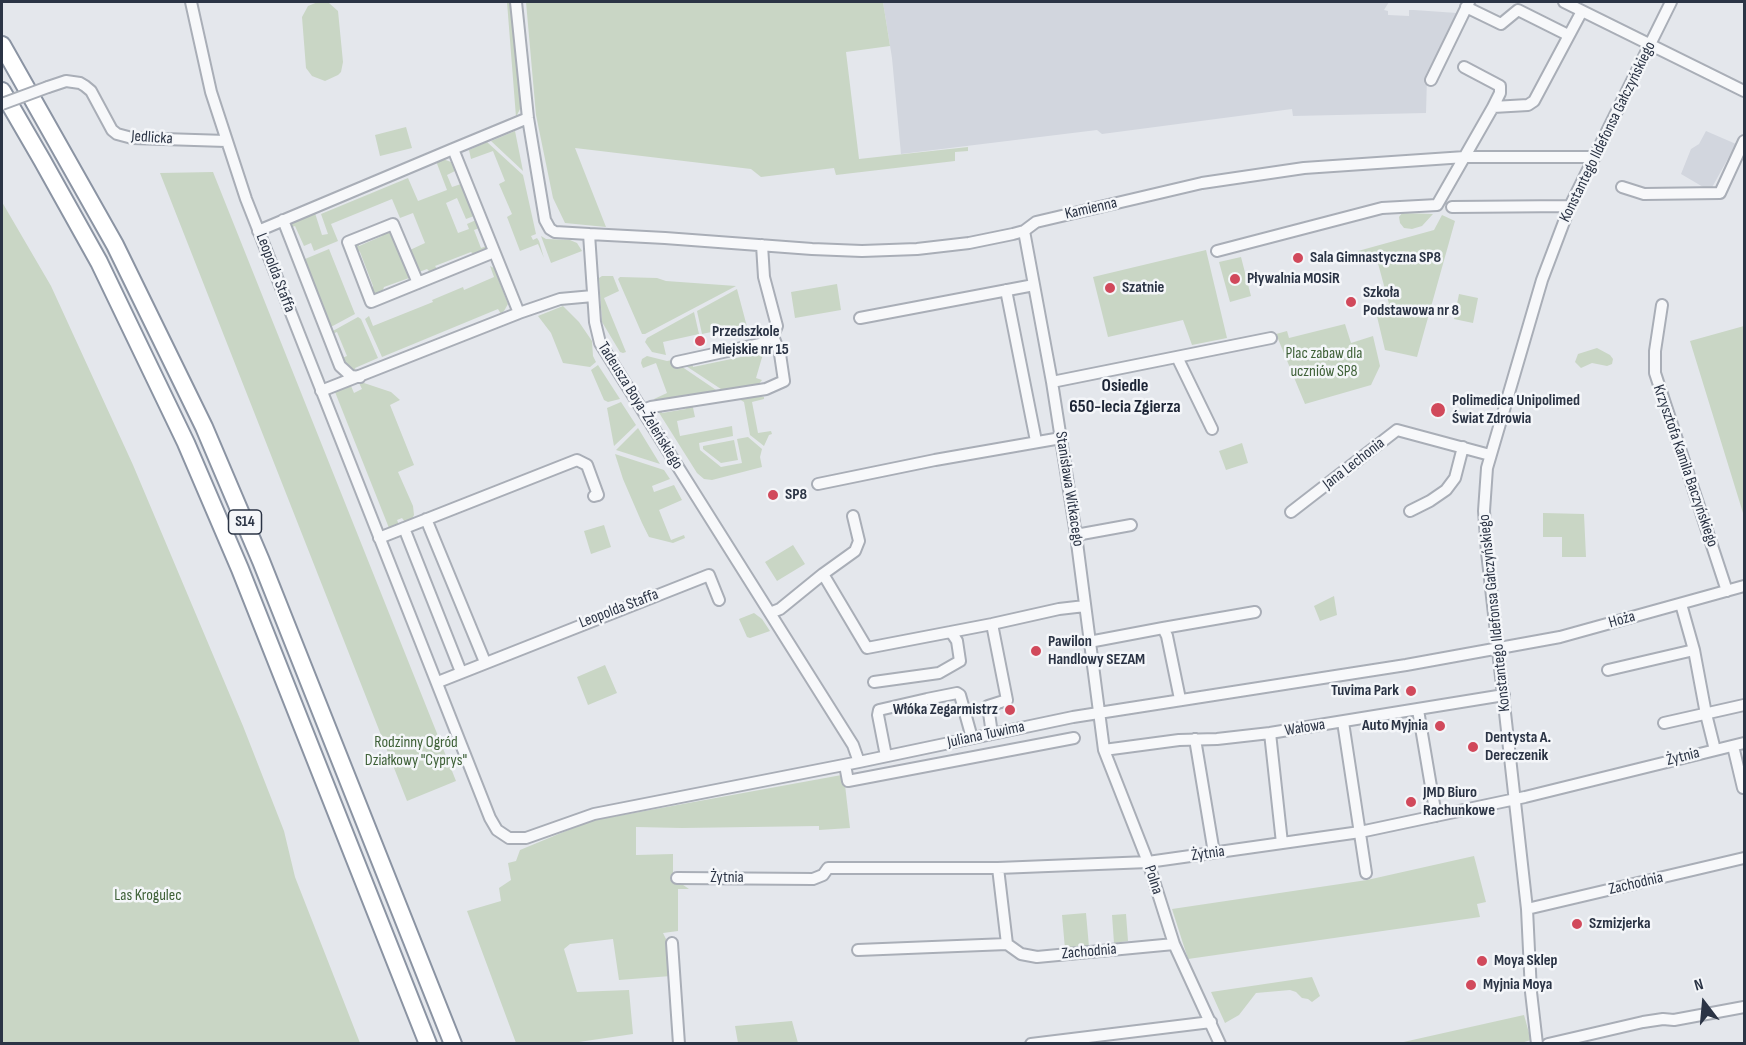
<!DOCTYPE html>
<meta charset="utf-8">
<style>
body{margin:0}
#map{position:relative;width:1746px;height:1045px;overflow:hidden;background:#e4e7ec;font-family:"Sofia Sans Condensed",sans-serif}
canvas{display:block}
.frame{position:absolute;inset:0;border:3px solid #2b3445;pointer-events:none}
.north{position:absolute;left:1674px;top:973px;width:60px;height:60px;-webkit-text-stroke:4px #f4f6f9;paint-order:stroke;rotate:344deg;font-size:16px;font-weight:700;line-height:24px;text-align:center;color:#2b3445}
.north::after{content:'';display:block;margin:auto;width:21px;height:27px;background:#2b3445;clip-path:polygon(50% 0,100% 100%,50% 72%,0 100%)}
</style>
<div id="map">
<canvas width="1746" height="1045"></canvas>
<div class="frame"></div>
<div class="north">N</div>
</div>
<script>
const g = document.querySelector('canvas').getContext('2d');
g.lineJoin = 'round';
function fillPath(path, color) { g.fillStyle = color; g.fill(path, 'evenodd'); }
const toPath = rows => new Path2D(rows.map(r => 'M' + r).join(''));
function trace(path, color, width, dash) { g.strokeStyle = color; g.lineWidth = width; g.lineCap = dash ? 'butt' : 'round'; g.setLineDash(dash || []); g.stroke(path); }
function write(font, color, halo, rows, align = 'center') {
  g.font = font + ' "Sofia Sans Condensed",sans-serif'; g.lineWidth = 5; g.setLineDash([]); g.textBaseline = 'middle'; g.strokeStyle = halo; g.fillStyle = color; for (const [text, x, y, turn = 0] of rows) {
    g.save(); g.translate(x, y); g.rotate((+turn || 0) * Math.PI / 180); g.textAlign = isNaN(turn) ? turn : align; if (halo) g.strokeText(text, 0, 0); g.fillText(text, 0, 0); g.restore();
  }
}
const built = toPath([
 [883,2,1389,2,1384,10,1388,11,1388,15,1409,16,1409,10,1414,10,1457,13,1427,78,1426,113,1293,116,1292,109,1102,134,1097,130,901,154,892,58],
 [1706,131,1736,144,1710,191,1681,174,1691,149,1699,144]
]);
const green = toPath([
 [318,2,329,3,338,11,343,62,341,72,338,75,325,81,312,76,306,68,302,17,308,6],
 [507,2,512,2,521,107,516,117],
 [526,2,883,2,890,46,846,52,859,159,968,147,968,151,955,152,955,161,836,175,834,168,761,177,751,169,575,148,606,227,565,223,553,198,536,115],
 [406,127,412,148,380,156,375,135],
 [515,131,523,171,491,141],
 [487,142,523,175,536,234,531,236,533,240,537,238,539,241,544,258,538,244,520,251,507,217,512,214,499,184,505,181,493,151,471,159,469,150],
 [443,159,451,162,455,171,447,175,452,187,461,184,474,216,466,219,457,198,446,203,458,233,469,229,467,224,476,220,479,228,474,230,481,248,487,246,485,251,476,256,471,252,435,266,439,271,432,274,427,269,419,272,410,250,425,243,413,213,400,218,392,199,331,224,338,241,314,251,311,243,304,246,295,226,290,228,290,222,314,210,322,235,328,234,321,214,408,178,418,201,447,190,436,161],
 [213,172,456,781,407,801,160,173],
 [2,202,51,286,133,465,243,726,284,831,295,877,360,1043,2,1043],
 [1402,213,1433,214,1422,226,1412,229,1404,228,1400,223,1399,217],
 [1442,215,1455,221,1417,357,1385,350,1375,308,1389,304,1376,256,1360,259,1358,251,1434,230],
 [385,229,391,229,409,278,384,287,381,296,371,293,373,286,360,252,354,248,355,241,359,240,359,246,382,236],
 [541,236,546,239,570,240,577,243,582,251,551,263],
 [329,249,355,314,329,328,304,262,305,259],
 [1206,250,1227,338,1192,345,1183,320,1108,337,1093,277],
 [1241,257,1251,296,1230,302,1219,262],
 [490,266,494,268,508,304,504,311,501,314,498,309,382,357,365,319,369,316,373,326,433,302,432,300,463,287,464,290,494,277],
 [602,276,613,276,619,291,604,298,626,352,623,353,620,352,602,322,599,278],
 [620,277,657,278,666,281,736,286,645,334,642,334,618,279],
 [837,284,841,310,795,318,791,292],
 [737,289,750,338,747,338,744,325,702,334,697,311],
 [1459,294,1478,298,1473,323,1454,319],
 [563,306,579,322,592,341,593,356,596,362,590,367,563,363,551,333,538,316],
 [694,312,699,334,663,342,666,355,652,352,645,342,647,338],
 [358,317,361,319,378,358,355,368,357,374,348,371,342,358,347,356,337,332,332,334,331,332],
 [1345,324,1351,343,1373,336,1380,366,1371,385,1305,404,1276,334,1287,331,1289,338],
 [1744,326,1744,512,1743,513,1690,341],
 [760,348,768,348,770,351,769,356,763,354,756,378,762,380,755,389,727,393,683,364,692,362,693,367,760,353],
 [1597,348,1610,355,1613,359,1612,364,1607,366,1592,363,1581,368,1575,362,1578,354],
 [647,356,667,361,672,360,722,394,656,402,654,399,667,393,656,363,643,368,641,363,642,359],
 [598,365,620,399,608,402,604,400,591,370],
 [361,382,391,392,400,400,390,405,414,465,398,472,413,506,414,515,412,519,405,522,402,518,397,520,399,525,392,528,389,528,335,392,351,386,354,393,362,389,359,383],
 [751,395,764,397,764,399,752,402,758,433,771,431,772,434,769,435,764,446,750,435,744,402,735,397],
 [621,402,636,425,614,446,607,408],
 [688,403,692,403,695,417,677,421,680,436,732,426,733,436,699,443,700,450,721,467,742,463,737,439,748,437,762,449,760,457,762,467,712,480,704,479,697,473,656,408,660,407,662,413,686,409],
 [638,428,660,464,616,450],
 [734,440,738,460,721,463,703,449,703,446],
 [1242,443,1248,463,1226,470,1219,451],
 [615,454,664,470,670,479,652,486,654,492,674,485,682,500,659,510,671,540,684,535,685,538,673,543,649,537,642,523,623,479],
 [1543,513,1584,514,1586,557,1562,557,1562,537,1543,537],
 [604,525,611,547,591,554,584,531],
 [793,545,805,564,777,581,765,562],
 [1334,596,1337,615,1320,621,1314,606],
 [754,613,762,619,770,631,750,638,747,637,739,619],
 [605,665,617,693,588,705,577,677],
 [847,774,845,785,850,828,819,830,819,826,682,828,636,827,636,855,673,854,673,878,689,889,678,889,678,931,663,933,668,943,671,976,619,980,613,939,570,944,564,949,577,992,629,990,633,1034,572,1043,516,1043,467,911,501,901,499,888,511,880,508,863,516,861,520,850,590,821],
 [1474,856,1486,902,1477,904,1480,917,1188,959,1172,909,1367,880],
 [1086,913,1089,947,1065,949,1062,915],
 [1126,914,1128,941,1114,943,1112,915],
 [1312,977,1320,996,1312,1002,1308,999,1302,998,1296,992,1290,990,1256,993,1239,1015,1225,1023,1211,992],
 [1524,1015,1531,1040,1521,1043,1399,1043],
 [792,1021,798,1043,738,1043,735,1026]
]);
const minor = toPath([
 [191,2,211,92,246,199,490,818,497,830,509,838,526,838,594,814,859,762,1073,717,1406,665,1560,637,1744,586],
 [516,2,528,118,545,220,550,229,555,232,589,234,595,322,600,343,853,745,859,762],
 [1564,2,1744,91],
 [1466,7,1501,24,1518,10,1568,35],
 [1464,67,1500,86,1500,93,1493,107],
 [1431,80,1469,2],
 [48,87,66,81,80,83,85,86,91,91,112,130,117,134,132,138,226,141],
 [453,149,528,118],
 [1622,187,1644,194,1720,193,1744,141],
 [1452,207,1570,206],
 [283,220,340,366,351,376,360,377],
 [258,231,453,149,519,313,321,391],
 [1024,231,1052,382,1076,535,1104,750,1148,862,1174,944,1220,1044],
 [589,234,665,238,812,249,862,251,917,249,969,243,1013,234,1024,231,1036,222,1202,183,1304,168,1465,157,1595,157],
 [1217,251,1382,208,1437,205,1493,107,1528,105,1534,101,1582,11],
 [418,283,393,224,348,242,371,302,494,252],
 [1006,290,1036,441],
 [1662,305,1655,351,1655,373,1727,591],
 [519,313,560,299,593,296],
 [860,318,1034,285],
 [1177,357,1212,429],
 [677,362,760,344,773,336],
 [1052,382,1271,338],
 [643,410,651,407,766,389,784,381,780,354,773,336,777,326,764,277,762,245],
 [818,484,935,460,1061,438],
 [1410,511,1430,501,1446,490,1455,478,1463,447],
 [1291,512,1397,430,1490,455],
 [426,519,485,662],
 [404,528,461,672],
 [1076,535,1131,525],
 [379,538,577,460,587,465,598,495,594,496],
 [823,574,855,551,859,541,853,516],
 [1681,604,1694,650,1706,714,1715,750],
 [770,613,780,609,823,574,867,648,992,624,1059,609,1085,606],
 [992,624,1007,700,988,706,992,734],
 [1163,628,1255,612],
 [1089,642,1163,628,1167,636,1180,699],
 [1608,670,1694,650],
 [438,682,709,575,719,600],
 [874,682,939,673,960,661,957,641,951,632],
 [1418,710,1436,816],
 [1343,722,1366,873],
 [1664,723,1744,705],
 [1270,733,1282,843],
 [1195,739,1214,853],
 [1733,746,1743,788],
 [1104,750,1179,740,1217,739,1270,733,1504,695],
 [886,756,878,715,879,710,927,699,957,693,960,695,972,738],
 [845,765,848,781,1074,738],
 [998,868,1007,944],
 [677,878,813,879,823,875,828,868,998,868,1148,862,1360,832,1525,797,1744,743],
 [1527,909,1744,858],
 [672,943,679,1044],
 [858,950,1007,944,1021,954,1037,957,1174,944],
 [1031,1044,1211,1022],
 [1537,1044,1531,992,1527,909,1487,552,1484,511,1487,468,1542,280,1570,206,1671,2],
 [1548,1044,1643,1022,1663,1019,1674,1020,1744,1007]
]);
const highway = toPath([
 [2,45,115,245,204,427,261,561,453,1044],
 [2,91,42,160,99,262,186,443,240,569,428,1044]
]);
const minorBridge = toPath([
 [2,104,48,87]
]);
const markers = [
 [1298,258,6,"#d1495b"],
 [1235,279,6,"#d1495b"],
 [1110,288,6,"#d1495b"],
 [1351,302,6,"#d1495b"],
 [700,341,6,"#d1495b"],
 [1438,410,8,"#d1495b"],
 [773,495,6,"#d1495b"],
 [1036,651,6,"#d1495b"],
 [1411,691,6,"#d1495b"],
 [1010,710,6,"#d1495b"],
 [1440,726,6,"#d1495b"],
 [1473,747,6,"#d1495b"],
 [1411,802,6,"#d1495b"],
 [1577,924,6,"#d1495b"],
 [1482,961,6,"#d1495b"],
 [1471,985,6,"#d1495b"]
];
const shields = [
 [245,522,33]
];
const shieldNames = [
 ["S14",245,522]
];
const streetNames = [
 ["Konstantego Ildefonsa Gałczyńskiego",1608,132,-64],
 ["Jedlicka",152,138,4],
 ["Kamienna",1091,209,-13],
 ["Leopolda Staffa",275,273,69],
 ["Tadeusza Boya-Żeleńskiego",640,406,58],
 ["Jana Lechonia",1354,464,-38],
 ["Krzysztofa Kamila Baczyńskiego",1685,466,71],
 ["Stanisława Witkacego",1069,489,81],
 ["Leopolda Staffa",619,609,-21],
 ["Konstantego Ildefonsa Gałczyńskiego",1495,613,-96],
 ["Hoża",1622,620,-16],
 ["Wałowa",1305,728,-9],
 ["Juliana Tuwima",986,735,-12],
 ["Żytnia",1683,757,-14],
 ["Żytnia",1208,854,-8],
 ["Żytnia",727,878],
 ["Polna",1153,880,72],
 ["Zachodnia",1636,884,-13],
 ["Zachodnia",1089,952,-5]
];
const poiNames = [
 ["Sala Gimnastyczna SP8",1310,258],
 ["Pływalnia MOSiR",1247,279],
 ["Szatnie",1122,288],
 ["Szkoła",1363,293],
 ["Podstawowa nr 8",1363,311],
 ["Przedszkole",712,332],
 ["Miejskie nr 15",712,350],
 ["Polimedica Unipolimed",1452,401],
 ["Świat Zdrowia",1452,419],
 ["SP8",785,495],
 ["Pawilon",1048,642],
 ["Handlowy SEZAM",1048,660],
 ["Tuvima Park",1399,691,"right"],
 ["Włóka Zegarmistrz",998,710,"right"],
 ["Auto Myjnia",1428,726,"right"],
 ["Dentysta A.",1485,738],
 ["Dereczenik",1485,756],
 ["JMD Biuro",1423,793],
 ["Rachunkowe",1423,811],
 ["Szmizjerka",1589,924],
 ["Moya Sklep",1494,961],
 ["Myjnia Moya",1483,985]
];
const parkNames = [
 ["Plac zabaw dla",1324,354],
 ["uczniów SP8",1324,372],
 ["Rodzinny Ogród",416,743],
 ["Działkowy \"Cyprys\"",416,761],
 ["Las Krogulec",148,896]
];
const neighbourhoodNames = [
 ["Osiedle",1125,386],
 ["650-lecia Zgierza",1125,407]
];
fillPath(built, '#d2d6de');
fillPath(green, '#c9d6c5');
trace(minor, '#a9aeb7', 14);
trace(highway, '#8b94a3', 20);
trace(minor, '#f7f8fa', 10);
trace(highway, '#fff', 16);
trace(minorBridge, '#a9aeb7', 14, []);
trace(minorBridge, '#f7f8fa', 10);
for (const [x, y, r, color] of markers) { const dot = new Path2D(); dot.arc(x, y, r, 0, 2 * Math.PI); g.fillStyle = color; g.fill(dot); trace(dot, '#f4f6f9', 2); }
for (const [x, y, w] of shields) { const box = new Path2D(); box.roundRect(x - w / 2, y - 12, w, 24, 4.5); g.fillStyle = '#f4f6f9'; g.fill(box); trace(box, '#2b3445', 1.5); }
write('bold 15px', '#2b3445', null, shieldNames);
write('16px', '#2b3445', '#f4f6f9', streetNames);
write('bold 16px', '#2b3445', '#f4f6f9', poiNames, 'left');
write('16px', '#3f6138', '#f4f6f9', parkNames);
write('bold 18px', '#1d2536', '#f4f6f9', neighbourhoodNames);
</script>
